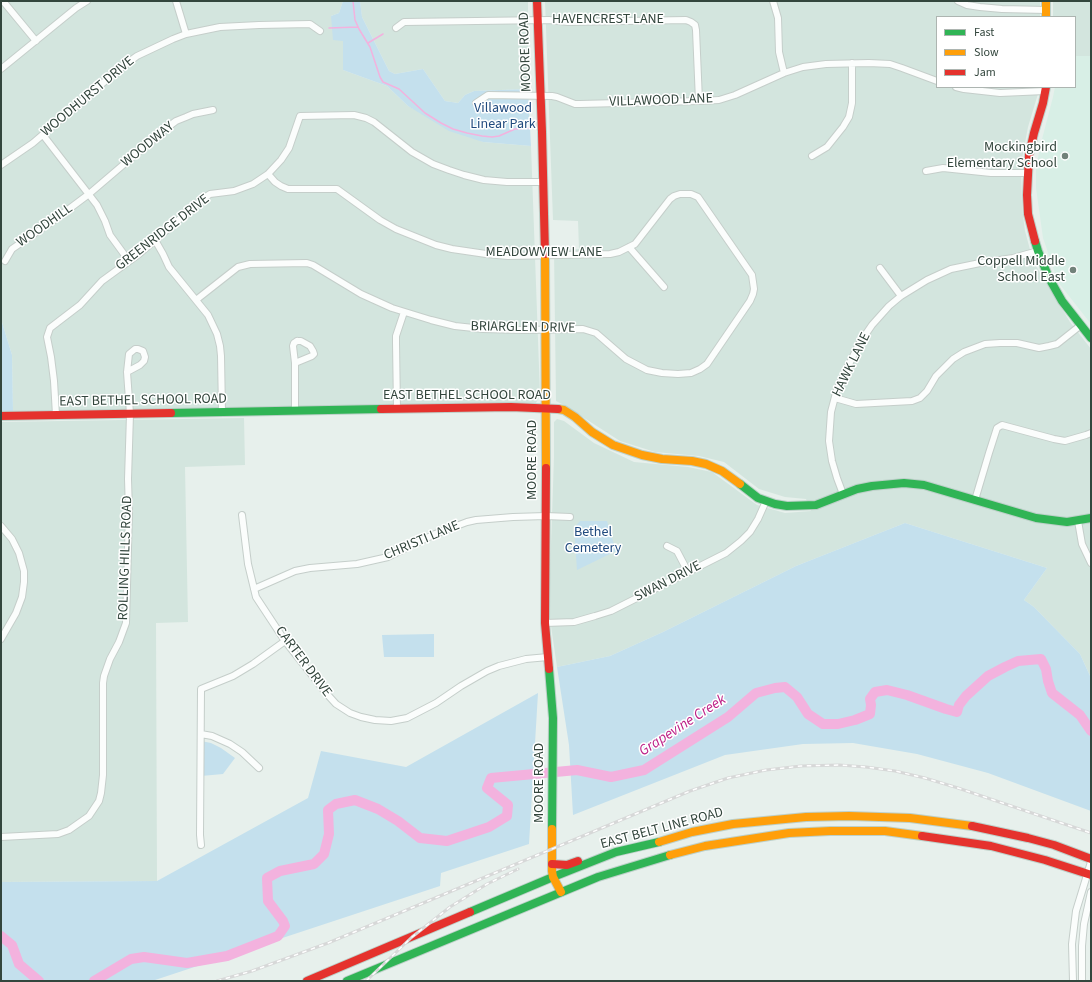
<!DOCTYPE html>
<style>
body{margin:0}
#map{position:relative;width:1092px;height:982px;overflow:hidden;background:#e7f0ec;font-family:"Source Sans 3",sans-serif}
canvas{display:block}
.frame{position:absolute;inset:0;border:2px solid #33463d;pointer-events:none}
.legend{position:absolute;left:936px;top:16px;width:140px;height:72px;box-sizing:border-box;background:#fff;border:1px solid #adb5b1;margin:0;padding:5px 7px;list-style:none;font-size:12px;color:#33463d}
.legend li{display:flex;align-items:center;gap:8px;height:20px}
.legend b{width:20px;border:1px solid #adb5b1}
</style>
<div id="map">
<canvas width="1092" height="982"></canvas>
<div class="frame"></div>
<ul class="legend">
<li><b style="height:5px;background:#30b455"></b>Fast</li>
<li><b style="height:5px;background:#ff9f0a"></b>Slow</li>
<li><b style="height:5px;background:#e5322d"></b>Jam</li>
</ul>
</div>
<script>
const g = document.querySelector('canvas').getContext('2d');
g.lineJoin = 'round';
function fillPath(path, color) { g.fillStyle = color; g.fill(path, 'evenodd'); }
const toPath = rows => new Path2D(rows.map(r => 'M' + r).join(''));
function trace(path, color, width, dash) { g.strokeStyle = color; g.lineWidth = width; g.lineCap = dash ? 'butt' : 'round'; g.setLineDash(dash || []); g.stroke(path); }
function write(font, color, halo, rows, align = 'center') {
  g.font = font + ' "Source Sans 3",sans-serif'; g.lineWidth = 3; g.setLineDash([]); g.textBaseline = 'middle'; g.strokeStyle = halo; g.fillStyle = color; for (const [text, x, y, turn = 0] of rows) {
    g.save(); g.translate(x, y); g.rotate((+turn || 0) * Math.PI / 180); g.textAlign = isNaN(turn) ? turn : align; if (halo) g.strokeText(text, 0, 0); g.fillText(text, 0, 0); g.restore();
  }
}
const residential = toPath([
 [1,1,343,1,339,13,331,16,343,41,343,70,387,86,408,106,483,142,531,146,540,395,535,405,13,411,12,355,1,319],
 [360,1,528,1,528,89,474,91,465,95,458,103,445,101,423,69,395,74,389,71,362,17],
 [545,1,1040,1,1040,17,937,17,937,87,1040,87,1028,127,1021,164,1022,207,1025,231,1033,261,1070,322,1091,349,1091,678,1080,654,1034,607,1024,600,1047,568,905,523,796,566,663,632,610,656,557,667,550,619,550,574,554,457,554,422,557,419,564,421,594,443,634,462,688,467,712,472,757,505,785,513,811,511,806,499,785,497,759,489,724,462,699,456,655,452,620,441,564,405,556,401,554,250,579,249,578,221,553,220],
 [1053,1,1091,1,1091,56,1075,56,1075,17,1053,17],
 [244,418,245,465,185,467,188,622,156,623,157,881,1,882,1,422]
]);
const education = toPath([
 [1075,56,1091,56,1091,324,1058,282,1043,238,1036,188,1036,168,1041,143,1053,97,1055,87,1075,87]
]);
const green = toPath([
 [343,1,360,1,362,17,389,71,395,74,423,69,445,101,458,103,465,95,474,91,528,89,531,146,483,142,449,131,408,106,387,86,343,70,343,41,333,40,331,16,339,13],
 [1,319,12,355,13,411,1,411],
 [580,521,607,521,616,551,577,570,574,528],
 [905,523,1047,568,1024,600,1034,607,1080,654,1091,678,1091,811,988,773,917,754,853,743,803,744,725,755,573,815,569,745,557,667,610,656,663,632,796,566],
 [434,634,434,657,384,657,382,635],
 [538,693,529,844,441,873,440,886,152,981,1,981,1,882,157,881,308,798,321,751,406,767],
 [201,741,211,743,221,748,235,758,223,774,201,776]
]);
const stream = toPath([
 [353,1,355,20,359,29,370,47,380,77,383,82,399,89,425,113,441,123,453,129,467,133,482,136,492,137,499,136,515,129,530,128],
 [329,28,358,27],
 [368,43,383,34]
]);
const river = toPath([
 [1,936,12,945,19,964,39,981],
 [94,981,131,959,144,957,187,963,227,956,278,936,285,926,283,921,268,901,267,878,280,871,314,864,324,854,329,834,328,810,336,804,355,800,378,809,398,821,420,838,447,841,489,827,507,816,508,805,487,788,491,778,577,770,611,777,644,770,728,717,756,693,775,688,785,687,797,697,808,714,823,724,838,724,855,720,870,714,871,705,870,699,875,692,887,690,907,695,946,709,957,712,959,705,966,696,988,676,1005,667,1018,661,1041,659,1046,669,1048,681,1052,693,1080,715,1091,731]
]);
const street = toPath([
 [3,1,36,41],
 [176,1,186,34],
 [773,1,778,18,779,52,784,73],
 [958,1,967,5,980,7,1002,9,1046,10],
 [396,28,404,22,549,20,568,22,686,20,691,22,695,25,696,30,699,101],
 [1,69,76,8,87,1],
 [956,87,964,89,1000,93,1045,91],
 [476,103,488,95,552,96,557,97,575,104,580,104,699,101,719,100,735,95,784,73,803,67,826,64,869,63,890,64,902,68,937,81],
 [43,135,97,205,105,221,110,235,129,261],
 [812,156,827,147,843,127,849,117,852,103,852,63],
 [1,165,33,143,118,70,137,56,173,39,186,34,220,27,259,25,310,24,320,31],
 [926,171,943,168,991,173,1027,173],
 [155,240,163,254,169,267,208,315,217,334,220,346,221,356,222,412],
 [629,247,664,287],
 [5,261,12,249,57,218,89,194,164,130,176,121,186,117,193,114,213,110],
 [880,268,901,296],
 [196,300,238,267,250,264,307,263,313,265,361,294,392,308,431,320,455,326,483,329,523,330,583,329,596,333,626,359,647,370,662,373,678,374,691,373,700,369,707,364,750,301,753,294,754,289,752,275,698,197,691,194,680,194,674,196,670,199,635,244,619,252,610,254,508,256,486,254,452,249,436,245,396,229,380,220,337,189,288,189,281,186,275,182,268,174],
 [297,341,301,341,310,346,313,351,314,354,312,356,295,363,293,346,294,343,297,341],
 [295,363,295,411],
 [835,398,856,404,912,401,920,398,927,391,936,376,953,359,964,352,985,344,1000,343,1017,343,1039,348,1049,346,1057,344,1081,325],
 [397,409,396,342,396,336,404,312],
 [56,415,54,381,51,357,47,337,50,328,80,305,102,281,139,254,204,198,210,194,234,191,253,184,268,174,281,160,289,148,300,116,354,115,366,118,374,122,412,152,433,164,449,170,464,175,484,180,507,182,544,182],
 [843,494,837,478,832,461,829,441,831,412,837,389,859,344,872,325,889,306,901,296,927,280,951,269,980,263,1013,258,1038,251],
 [975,500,989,453,997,428,1002,425,1054,439,1065,441,1086,435,1091,433],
 [242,515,248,564,256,597,285,641,326,693,336,704,350,713,361,717,375,720,391,721,407,718,436,703,461,686,487,671,499,666,526,659,548,657],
 [1078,521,1082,544,1091,563],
 [1,526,12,539,19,553,24,571,24,582,22,597,16,613,1,639],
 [667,546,677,551,688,572],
 [254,589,295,571,310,568,357,564,388,557,435,534,467,522,476,520,513,517,546,516,570,517],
 [545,623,574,622,595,616,611,611,726,553,741,541,750,532,758,519,766,501],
 [201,734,212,736,230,744,242,752,259,768],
 [1,837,58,834,69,830,89,816,99,801,101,793,103,775,103,683,104,676,110,659,119,642,126,623,129,512,128,479,130,414,127,372,129,354,135,349,138,349,143,351,145,357,144,361,140,365,127,372],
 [201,845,200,835,201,689,233,676,253,664,285,641],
 [1073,981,1072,944,1076,911,1091,862],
 [1082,981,1082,946,1084,924,1091,892]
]);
const fast = toPath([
 [1035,241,1038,251,1049,278,1062,301,1091,338],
 [171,413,381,409],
 [740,484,758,498,775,504,787,506,816,505,857,489,872,486,904,483,924,485,1036,518,1067,522,1091,518],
 [549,669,553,718,552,829],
 [470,912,553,877,616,852,659,842],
 [347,981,598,877,670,855]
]);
const slow = toPath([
 [1046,1,1046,17],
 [545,254,546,468],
 [558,409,564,410,575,417,592,432,613,445,642,455,662,459,692,461,706,464,722,471,740,484],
 [552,829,552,871,553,877,561,892],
 [659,842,692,832,733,824,806,817,849,816,910,818,972,826],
 [670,855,705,846,789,833,830,831,885,831,922,836]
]);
const jam = toPath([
 [537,1,542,132,545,254],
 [1035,241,1028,214,1027,195,1029,155,1034,133,1043,103,1046,87],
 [381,409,511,407,558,409],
 [1,416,171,413],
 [546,468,545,623,549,669],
 [972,826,1028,838,1054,845,1091,859],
 [922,836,991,846,1045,860,1091,875],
 [552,864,567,865,578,861],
 [307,981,470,912]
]);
const rail = toPath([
 [217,981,252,971,328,943,690,791,728,778,766,770,801,766,839,765,866,767,895,771,925,778,958,788,1091,833],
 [366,981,412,937,450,907,487,884,518,869]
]);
const markers = [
 [1065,156,4,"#72827a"],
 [1073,270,4,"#72827a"]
];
const streetNames = [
 ["HAVENCREST LANE",608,20],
 ["MOORE ROAD",526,52,-92],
 ["WOODHURST DRIVE",88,97,-40],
 ["VILLAWOOD LANE",661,101,-2],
 ["WOODWAY",148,145,-39],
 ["WOODHILL",45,226,-35],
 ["GREENRIDGE DRIVE",163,233,-38],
 ["MEADOWVIEW LANE",544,253],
 ["BRIARGLEN DRIVE",523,328,1],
 ["HAWK LANE",852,365,-64],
 ["EAST BETHEL SCHOOL ROAD",467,396],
 ["EAST BETHEL SCHOOL ROAD",143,401,-1],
 ["MOORE ROAD",533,460,-90],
 ["CHRISTI LANE",422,541,-23],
 ["ROLLING HILLS ROAD",126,558,-88],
 ["SWAN DRIVE",668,582,-27],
 ["CARTER DRIVE",303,662,53],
 ["MOORE ROAD",540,783,-90],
 ["EAST BELT LINE ROAD",662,829,-15]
];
const parkNames = [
 ["Villawood",503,109],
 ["Linear Park",503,125],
 ["Bethel",593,533],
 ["Cemetery",593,549]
];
const poiNames = [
 ["Mockingbird",1057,148],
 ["Elementary School",1057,164],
 ["Coppell Middle",1065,262],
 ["School East",1065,278]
];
const waterNames = [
 ["Grapevine Creek",683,726,-33]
];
fillPath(residential, '#d3e5de');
fillPath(education, '#d8efe6');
fillPath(green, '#c4e0ed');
trace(stream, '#f3b2de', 1.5);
trace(river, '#f3b2de', 10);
trace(street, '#c5ceca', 8);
trace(fast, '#bdd0c9', 10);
trace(slow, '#bdd0c9', 10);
trace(jam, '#bdd0c9', 10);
trace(street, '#fbfdfc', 6);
trace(fast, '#30b455', 8);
trace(slow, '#ff9f0a', 8);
trace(jam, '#e5322d', 8);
trace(rail, '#d7d8d8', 3);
trace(rail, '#fff', 1.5, [4.5]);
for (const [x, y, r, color] of markers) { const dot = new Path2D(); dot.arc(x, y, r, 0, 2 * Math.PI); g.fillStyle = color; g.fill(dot); trace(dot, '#fff', 1.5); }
write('14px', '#33463d', '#fff', streetNames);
write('14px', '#204a7e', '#fff', parkNames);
write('14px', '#33463d', '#fff', poiNames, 'right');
write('italic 15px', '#bd2187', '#fff', waterNames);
</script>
